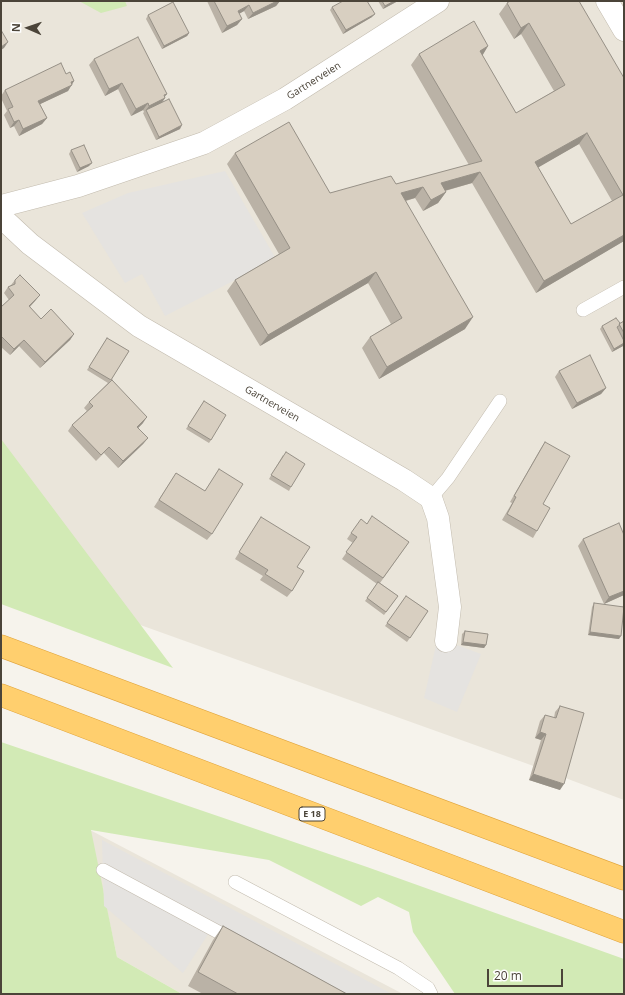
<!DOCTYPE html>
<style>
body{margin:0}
#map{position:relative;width:625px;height:995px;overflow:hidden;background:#f6f3ec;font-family:"Open Sans",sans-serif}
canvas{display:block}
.frame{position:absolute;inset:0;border:2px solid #4b4439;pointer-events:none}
.north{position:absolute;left:8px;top:8px;width:40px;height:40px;-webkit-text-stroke:3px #fff;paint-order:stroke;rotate:272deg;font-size:11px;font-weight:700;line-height:16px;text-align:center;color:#4b4439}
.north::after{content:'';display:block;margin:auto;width:14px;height:18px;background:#4b4439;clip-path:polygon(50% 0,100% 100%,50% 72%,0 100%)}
.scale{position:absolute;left:487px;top:969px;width:76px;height:18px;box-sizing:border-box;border:2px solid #4b4439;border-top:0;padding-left:5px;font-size:12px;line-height:14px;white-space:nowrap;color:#4b4439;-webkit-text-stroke:3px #fff;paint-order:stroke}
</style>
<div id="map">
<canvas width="625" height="995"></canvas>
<div class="frame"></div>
<div class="north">N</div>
<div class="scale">20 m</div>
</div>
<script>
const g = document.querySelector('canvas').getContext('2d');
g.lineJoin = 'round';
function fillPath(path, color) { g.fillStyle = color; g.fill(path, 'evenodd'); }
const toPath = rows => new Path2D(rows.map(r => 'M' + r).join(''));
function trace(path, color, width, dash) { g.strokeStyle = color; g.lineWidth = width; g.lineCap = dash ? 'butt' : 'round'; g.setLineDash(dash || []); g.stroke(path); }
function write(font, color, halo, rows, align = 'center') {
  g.font = font + ' "Open Sans",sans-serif'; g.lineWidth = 3; g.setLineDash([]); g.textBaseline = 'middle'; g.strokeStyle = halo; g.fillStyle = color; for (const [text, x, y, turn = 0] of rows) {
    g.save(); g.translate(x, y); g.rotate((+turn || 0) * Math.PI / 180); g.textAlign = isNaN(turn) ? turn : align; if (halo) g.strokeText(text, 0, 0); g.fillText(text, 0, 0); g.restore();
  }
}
const residential = toPath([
 [1,1,624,1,624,800,528,764,1,575],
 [90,830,403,994,182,994,117,957]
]);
const green = toPath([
 [79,1,125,1,127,6,101,13],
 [1,439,173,668,1,604],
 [1,742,367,867,624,959,624,994,455,994,413,932,409,912,378,897,361,906,269,860,91,830,117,957,182,994,1,994]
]);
const parking = toPath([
 [225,171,276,259,165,316,142,274,125,283,82,213,128,193],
 [437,641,446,641,481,654,457,712,424,698],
 [102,840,392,994,333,994,212,928,183,973,104,906]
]);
const lane = toPath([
 [583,310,624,287],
 [431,498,448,478,500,401],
 [103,870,233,940],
 [235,882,398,968,428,988,431,994]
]);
const street = toPath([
 [607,1,624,30],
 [1,206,78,186,204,143,285,99,438,1],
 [1,217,30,244,139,326,404,480,431,498,438,518,450,607,446,641]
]);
const highway = toPath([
 [1,646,624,879],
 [1,695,624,932]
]);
const wall = toPath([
 [207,1,280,1,276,6,248,19,244,11,239,14,242,19,237,25,222,33],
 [378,1,398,1,383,9],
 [507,3,624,78,624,241,536,293,472,183,445,191,446,192,438,203,423,211,415,198,406,201,465,329,379,379,362,348,370,337,391,324,368,283,260,346,227,291,235,280,279,254,227,164,235,153,330,193,396,184,469,165,411,65,419,54,488,46,482,55,516,113,554,91,521,34,514,39,499,14],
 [579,144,612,201,571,224,538,167],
 [332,7,372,17,343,34,330,10],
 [148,15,189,33,187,36,162,49,146,19],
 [94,59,167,94,165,96,165,98,162,102,180,129,156,140,143,113,144,112,143,110,131,116,118,89,105,96,89,65],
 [66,74,74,81,68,91,40,104,47,118,42,124,19,136,14,126,10,128,4,115,7,111,1,98,1,96,5,90],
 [71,150,89,166,77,172,69,154],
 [15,280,40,295,30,307,41,319,74,334,70,340,40,368,19,346,10,355,1,347,1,307,9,300,4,293,8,287,11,285],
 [624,321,624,348,623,346,612,352,600,329,602,326,620,323],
 [107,338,129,351,109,383,143,423,138,428,148,438,143,444,118,468,104,453,96,461,68,431,72,425,87,411,84,408,89,402,108,383,87,370],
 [559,371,606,388,601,394,572,409,555,377],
 [204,401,211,440,209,443,186,429],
 [545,442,543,504,537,531,533,538,502,520,512,503,510,502,541,448],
 [283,455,291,487,289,491,269,479],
 [219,469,212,534,207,540,154,507,176,473,205,491],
 [261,517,297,567,292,591,287,597,260,580,263,576,235,559],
 [367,523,409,542,380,583,398,596,384,615,365,601,377,584,342,559,353,543,347,539,351,533],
 [624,535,624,595,604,604,578,546,583,539],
 [406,596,428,611,407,642,385,626],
 [594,603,619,639,588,635,592,607],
 [465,631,486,645,484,648,461,645,462,634],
 [560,706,560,790,529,780,541,740,535,738,540,721,545,715,554,718,555,712],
 [223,926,347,994,203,994,188,986,213,940]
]);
const shadedWall = toPath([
 [277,1,280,1,276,6,248,19,253,13],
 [394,1,398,1,383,9,385,6],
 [249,5,244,11,233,17,238,11],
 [375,14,372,17,343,34,346,30],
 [242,19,237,25,222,33,227,26],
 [529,23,521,34,514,39,521,28],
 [189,33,187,36,162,49,164,46],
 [8,42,4,48,1,50,1,47],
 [488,46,481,58,480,51],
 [74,81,68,91,34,107,38,101],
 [122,83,118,89,105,96,109,89],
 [167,94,163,99,165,98,161,104,146,110,149,106],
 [148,103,143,110,131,116,136,109],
 [47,118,42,124,19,136,23,129],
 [19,120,14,126,10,128,14,122],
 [182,125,180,129,156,140,159,137],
 [587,133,579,144,527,174,535,162],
 [92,163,89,166,77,172,80,168],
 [480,172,472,183,433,194,441,183],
 [423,187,415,198,393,204,401,193],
 [446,192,438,203,423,211,431,200],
 [624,235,624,241,536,293,544,281],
 [376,272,368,283,260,346,268,335],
 [40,295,35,301,24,312,29,306],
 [473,317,465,329,379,379,387,367],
 [74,334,70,340,40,368,45,362],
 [24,340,19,346,10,355,14,349],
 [624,343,623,346,612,352,614,349],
 [606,388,601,394,572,409,577,403],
 [147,417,143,423,133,433,137,427],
 [148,438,143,444,118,468,123,461],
 [624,591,624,595,604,604,609,597],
 [590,632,621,636,619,639,588,635],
 [463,642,486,645,484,648,461,645],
 [540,732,546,734,541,740,535,738],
 [533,774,564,784,560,790,529,780]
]);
const building = toPath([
 [214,1,277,1,253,13,249,5,238,11,242,19,227,26,214,1],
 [343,1,367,1,375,14,346,30,332,7,343,1],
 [382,1,394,1,385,6,382,1],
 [510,1,579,1,624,78,624,235,544,281,480,172,441,183,446,192,431,200,423,187,401,193,473,317,387,367,370,337,402,318,376,272,268,335,235,280,290,248,235,153,289,122,330,193,391,176,396,184,482,161,419,54,474,21,488,46,480,51,516,113,565,85,529,23,521,28,507,3,510,1],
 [587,133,623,195,571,224,535,162,587,133],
 [173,2,189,33,164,46,148,15,173,2],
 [1,30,8,42,1,47,1,30],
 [138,37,167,94,164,95,165,98,149,106,148,103,136,109,122,83,109,89,94,59,138,37],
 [61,63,66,74,70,72,74,81,71,82,72,85,38,101,47,118,23,129,19,120,14,122,8,109,13,107,5,90,61,63],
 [169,99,182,125,159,137,146,110,169,99],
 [84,145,92,163,80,168,71,150,84,145],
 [20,275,40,295,29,306,41,319,51,309,74,334,45,362,24,340,14,349,1,336,1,307,14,295,8,287,15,284,15,280,20,275],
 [616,318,620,323,619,324,620,325,617,327,624,341,624,343,614,349,602,326,616,318],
 [624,321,624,333,619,324,624,321],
 [107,338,129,351,111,380,89,367,107,338],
 [590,355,606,388,577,403,559,371,590,355],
 [112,380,147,417,137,427,148,438,123,461,109,447,101,455,72,425,93,406,89,402,112,380],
 [204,401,226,415,211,440,188,426,204,401],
 [545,442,570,456,543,504,550,508,537,531,507,514,516,497,514,496,545,442],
 [286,452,305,464,291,487,271,475,286,452],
 [219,469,243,484,212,534,159,500,176,473,205,491,219,469],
 [372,516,409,542,383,578,346,552,357,537,351,533,361,519,367,524,372,516],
 [261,517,310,547,297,567,304,571,292,591,265,574,268,570,239,552,261,517],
 [619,523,624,535,624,591,609,597,583,539,619,523],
 [378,582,398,596,386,612,367,598,378,582],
 [406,596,428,611,410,638,387,623,406,596],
 [594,603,624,607,621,636,590,632,594,603],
 [465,631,488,634,486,645,463,642,465,631],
 [560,706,584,713,564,784,533,774,546,734,540,732,545,715,556,718,560,706],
 [223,926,347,994,238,994,198,972,223,926]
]);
const shields = [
 [312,814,26]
];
const shieldNames = [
 ["E 18",312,814]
];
const streetNames = [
 ["Gartnerveien",314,81,-32],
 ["Gartnerveien",272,404,30]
];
fillPath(residential, '#eae5da');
fillPath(green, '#d2eab5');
fillPath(parking, '#e5e3e0');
trace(lane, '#c2bbae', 14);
trace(street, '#c2bbae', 23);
trace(highway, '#e0a43c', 23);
trace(lane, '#fff', 13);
trace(street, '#fff', 22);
trace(highway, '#ffcf6e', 22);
fillPath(wall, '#bab2a6');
fillPath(shadedWall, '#979187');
fillPath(building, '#d8cfc1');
trace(building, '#979187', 1);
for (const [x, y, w] of shields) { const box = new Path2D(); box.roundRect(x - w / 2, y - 7, w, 14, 3); g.fillStyle = '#fff'; g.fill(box); trace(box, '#4b4439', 1); }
write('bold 9px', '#4b4439', null, shieldNames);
write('10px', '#4b4439', '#fff', streetNames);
</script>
